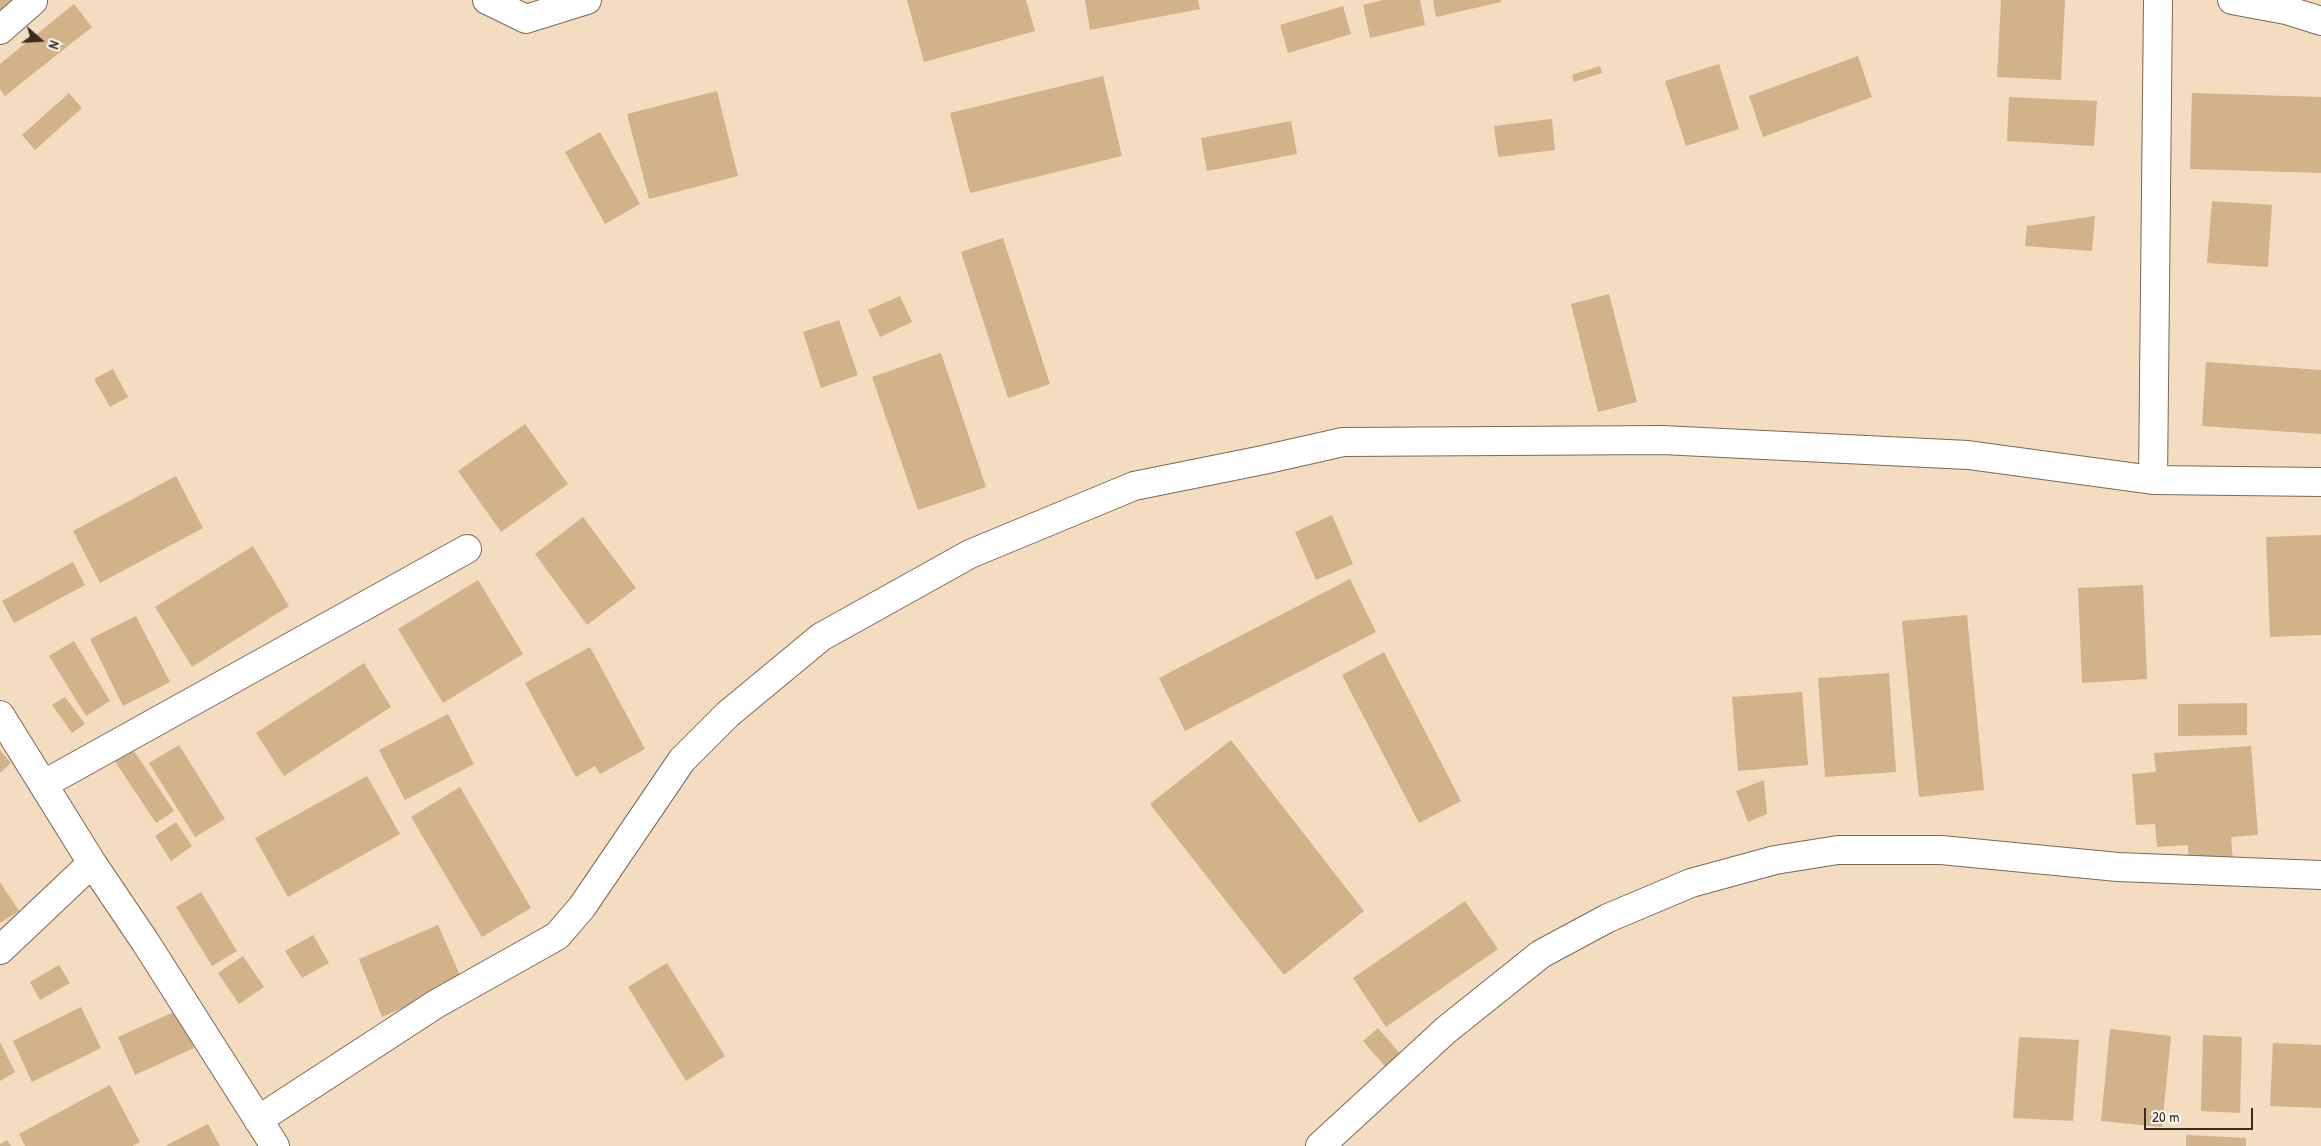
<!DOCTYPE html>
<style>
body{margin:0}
#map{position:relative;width:2321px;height:1146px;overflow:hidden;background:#f4dcc0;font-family:"Patrick Hand",sans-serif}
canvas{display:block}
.north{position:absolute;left:15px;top:15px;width:50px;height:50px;-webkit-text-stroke:4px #fdfcf7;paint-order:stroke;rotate:109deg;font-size:14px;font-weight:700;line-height:20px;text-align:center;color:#3b2a1e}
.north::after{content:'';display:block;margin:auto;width:18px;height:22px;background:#3b2a1e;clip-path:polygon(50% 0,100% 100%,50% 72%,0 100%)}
.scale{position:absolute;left:2144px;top:1108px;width:109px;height:22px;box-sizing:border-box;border:2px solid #3b2a1e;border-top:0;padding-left:6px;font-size:15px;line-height:18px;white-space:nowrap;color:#3b2a1e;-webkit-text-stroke:4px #fdfcf7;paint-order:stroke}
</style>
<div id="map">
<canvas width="2321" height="1146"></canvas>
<div class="north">N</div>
<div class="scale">20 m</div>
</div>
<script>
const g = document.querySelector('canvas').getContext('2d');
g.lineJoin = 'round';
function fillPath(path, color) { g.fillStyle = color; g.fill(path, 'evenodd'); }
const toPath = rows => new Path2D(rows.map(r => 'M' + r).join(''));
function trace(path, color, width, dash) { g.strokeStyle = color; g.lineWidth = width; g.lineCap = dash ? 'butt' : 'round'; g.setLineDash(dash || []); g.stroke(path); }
const building = toPath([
 [0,0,22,0,0,18],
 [907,0,1026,0,1035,31,924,62],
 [1085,0,1198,0,1200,9,1090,30],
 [1383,0,1420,0,1425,25,1370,38,1363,5],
 [1433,0,1501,0,1501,2,1436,17],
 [2001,0,2065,0,2061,80,1997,77],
 [74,4,92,27,5,96,0,89,0,64],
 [1343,6,1351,34,1288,53,1280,25],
 [1858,56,1872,97,1763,137,1749,96],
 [1719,64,1739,129,1686,146,1665,81],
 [1600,66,1602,73,1574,82,1572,75],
 [1103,76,1122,156,970,193,950,113],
 [717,91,738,176,649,199,627,114],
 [69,93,82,108,35,150,22,135],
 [2192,93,2321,97,2321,173,2190,169],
 [2009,97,2097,101,2094,146,2007,141],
 [1552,119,1555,150,1498,157,1494,126],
 [1291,121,1297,154,1207,171,1201,138],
 [600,132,640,204,605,224,565,152],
 [2212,201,2272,205,2268,267,2207,263],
 [2095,216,2092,251,2025,246,2027,226],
 [1003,238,1050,384,1008,398,961,252],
 [1609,294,1637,402,1598,412,1571,304],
 [900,296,912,322,880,337,868,310],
 [839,320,858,375,821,388,803,332],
 [941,353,986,487,918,510,872,377],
 [2206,362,2321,370,2321,434,2202,426],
 [113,369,128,397,110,407,94,379],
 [525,424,568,484,501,532,458,471],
 [176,476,203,528,100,583,73,531],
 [1332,515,1353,564,1316,580,1295,532],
 [583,517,636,588,587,625,535,554],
 [2321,535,2321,635,2270,637,2266,537],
 [253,546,289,606,192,667,155,607],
 [73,562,85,585,14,623,2,601],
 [1350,579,1376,632,1185,731,1159,678],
 [478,580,523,654,443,703,398,629],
 [2143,585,2147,679,2082,683,2078,588],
 [1967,615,1984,790,1919,797,1902,621],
 [136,616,170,682,123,706,90,639],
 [74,641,110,701,86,716,49,656],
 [590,647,645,749,600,774,595,766,576,777,525,683],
 [1384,652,1461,801,1419,823,1342,675],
 [364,663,391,707,284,776,256,733],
 [1889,673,1896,772,1825,777,1818,678],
 [1802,692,1808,765,1738,771,1732,697],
 [65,697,85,724,72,733,52,705],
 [2247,703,2247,735,2178,736,2178,704],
 [448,714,474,764,405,800,379,750],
 [1231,740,1364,911,1284,975,1150,804],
 [179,745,225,819,195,837,149,763],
 [2251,746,2258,835,2231,837,2233,860,2189,863,2188,845,2157,847,2155,824,2136,825,2132,774,2156,772,2154,753],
 [132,748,174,811,156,823,114,760],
 [0,750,11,763,0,773],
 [367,776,400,834,288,897,255,838],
 [1764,780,1767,814,1748,822,1736,791],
 [460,787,531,908,482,937,411,817],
 [176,822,192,846,171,861,155,836],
 [0,882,19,911,0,923],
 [201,892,237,951,212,966,176,907],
 [1465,901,1498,949,1386,1027,1353,978],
 [438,925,463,982,382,1017,359,959],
 [313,935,329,963,302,978,285,951],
 [243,956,264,987,239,1004,218,973],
 [667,963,725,1056,686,1081,628,987],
 [59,965,70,983,40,1000,30,982],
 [81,1007,101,1048,32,1082,13,1041],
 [178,1010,194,1048,135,1075,118,1037],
 [1378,1028,1404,1058,1389,1071,1363,1041],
 [2110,1029,2171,1036,2162,1127,2101,1121],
 [2203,1035,2242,1037,2240,1113,2201,1111],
 [2019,1037,2079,1040,2073,1121,2013,1118],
 [0,1042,15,1072,0,1081],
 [2273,1043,2321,1045,2321,1108,2270,1106],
 [110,1085,140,1142,132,1146,25,1146,19,1134],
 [208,1124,220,1146,165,1146],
 [2186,1135,2246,1138,2246,1146,2186,1146],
 [7,1140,11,1146,0,1146,0,1144]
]);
const minor = toPath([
 [487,0,526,19,587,0],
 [2232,0,2286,10,2321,21],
 [0,30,33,1],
 [2153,480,2158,0],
 [0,715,92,863,146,943,275,1146],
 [44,784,467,549],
 [0,950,92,863],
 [258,1120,436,1004,557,936,582,907,682,760,728,714,821,637,970,554,1134,486,1263,460,1343,442,1662,440,1968,455,2153,480,2321,482],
 [1320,1146,1446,1030,1541,954,1608,918,1691,883,1775,860,1838,850,1941,850,2118,867,2321,875]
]);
fillPath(building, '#d1b289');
trace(minor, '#7c6857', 30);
trace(minor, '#fff', 28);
</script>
